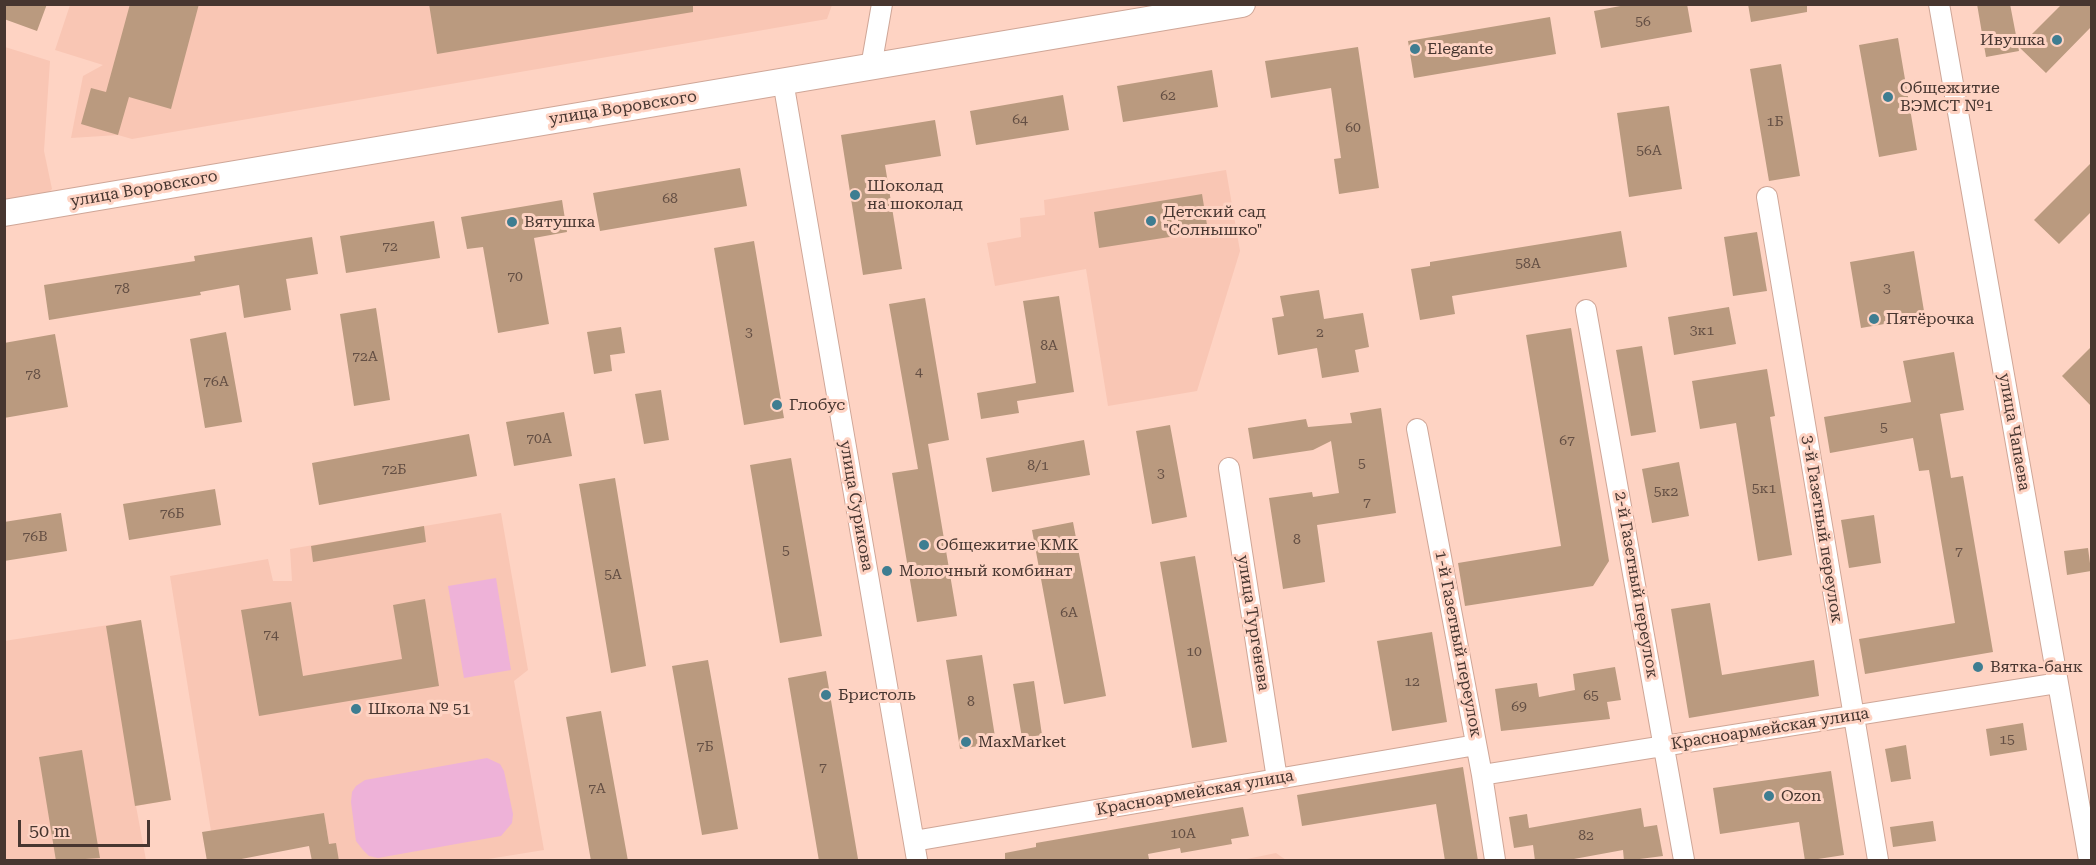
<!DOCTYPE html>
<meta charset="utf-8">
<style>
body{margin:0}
#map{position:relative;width:2096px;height:865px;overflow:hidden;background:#fed3c3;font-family:"Roboto Serif",serif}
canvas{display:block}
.frame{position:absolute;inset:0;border:6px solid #473630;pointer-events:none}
.scale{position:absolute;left:18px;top:820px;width:132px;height:27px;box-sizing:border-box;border:3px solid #473630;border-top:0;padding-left:8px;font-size:18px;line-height:21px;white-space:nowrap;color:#473630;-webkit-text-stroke:4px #fed3c3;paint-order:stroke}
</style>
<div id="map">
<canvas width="2096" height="865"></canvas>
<div class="frame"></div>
<div class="scale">50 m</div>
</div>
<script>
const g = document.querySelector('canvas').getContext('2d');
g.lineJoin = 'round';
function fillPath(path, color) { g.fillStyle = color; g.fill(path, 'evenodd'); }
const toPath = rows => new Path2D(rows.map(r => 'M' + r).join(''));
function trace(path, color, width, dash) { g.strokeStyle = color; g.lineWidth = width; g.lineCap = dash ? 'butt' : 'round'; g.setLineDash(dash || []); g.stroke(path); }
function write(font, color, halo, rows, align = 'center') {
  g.font = font + ' "Roboto Serif",serif'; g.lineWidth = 6; g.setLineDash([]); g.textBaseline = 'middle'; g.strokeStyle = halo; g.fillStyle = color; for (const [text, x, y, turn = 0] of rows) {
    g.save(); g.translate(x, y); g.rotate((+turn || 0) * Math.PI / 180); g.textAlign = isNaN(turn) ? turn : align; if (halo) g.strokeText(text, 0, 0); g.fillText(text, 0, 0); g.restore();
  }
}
const built = toPath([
 [70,5,832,5,827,19,132,139,118,135,71,138,83,76,103,65,55,50],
 [5,47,50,61,44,151,52,189,47,194,5,201],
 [1226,170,1240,251,1197,391,1108,406,1086,269,995,286,987,243,1021,237,1020,218,1045,215,1044,200],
 [501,513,528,670,514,681,544,850,482,860,339,860,329,844,324,813,211,831,170,576,268,559,273,581,292,581,290,549],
 [141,620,171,800,136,806,146,860,5,860,4,641],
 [1276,853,1286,860,1242,860]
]);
const green = toPath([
 [496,578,511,670,464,678,448,586],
 [487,758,500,764,504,771,513,814,512,823,501,836,378,858,369,856,363,850,356,841,351,802,352,792,356,786,365,780]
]);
const building = toPath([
 [4,4,47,4,37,31,4,19],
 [130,4,199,4,171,109,129,97,118,135,81,124,91,88,106,92],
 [429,4,693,4,693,12,437,54],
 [1631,4,1687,4,1692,32,1601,48,1594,11],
 [1748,4,1807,4,1807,12,1751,22],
 [1977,4,2010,4,2019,51,1986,57],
 [2062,4,2091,4,2091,27,2046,73,2019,47],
 [1550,17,1556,54,1414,78,1408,41],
 [1898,38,1917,150,1879,157,1859,45],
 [1358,47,1379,188,1339,194,1334,159,1341,158,1331,88,1271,98,1265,61],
 [1781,64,1800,176,1769,181,1750,69],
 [1212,70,1218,107,1123,122,1117,86],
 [1063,95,1069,130,976,145,970,111],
 [1669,106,1682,189,1629,197,1617,113],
 [935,120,941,156,885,165,902,269,863,275,841,135],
 [2091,163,2091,212,2059,244,2034,220],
 [740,168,747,206,600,231,593,193],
 [1202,194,1208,231,1099,248,1094,212],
 [562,200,567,232,534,238,549,324,498,333,483,247,467,249,461,217],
 [434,221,440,258,346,273,340,236],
 [1621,231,1627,267,1452,296,1455,314,1420,320,1411,269,1430,266,1430,262],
 [1757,232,1767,291,1733,296,1724,237],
 [312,237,318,274,286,279,291,310,244,318,239,285,200,292,201,295,49,320,44,285,195,261,194,256],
 [754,241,784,418,744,425,714,248],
 [1914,251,1925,317,1861,328,1850,262],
 [1319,290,1324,319,1363,313,1369,347,1355,350,1359,372,1322,378,1317,348,1278,355,1272,318,1284,316,1280,296],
 [1059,296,1074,392,1017,401,1019,413,981,419,977,393,1036,383,1023,301],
 [925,298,949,440,928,444,957,616,917,622,892,473,918,469,889,304],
 [1729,307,1736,344,1674,355,1668,317],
 [376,308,390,400,354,406,340,314],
 [621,327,625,353,610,355,612,371,594,374,587,332],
 [1571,328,1609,561,1593,586,1465,606,1458,563,1561,546,1526,335],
 [226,332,242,422,205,428,190,339],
 [55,334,68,407,4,418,4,343],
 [1642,346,1656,432,1631,436,1616,350],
 [2091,347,2091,406,2062,376],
 [1954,352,1964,410,1940,414,1951,478,1963,476,1993,652,1865,674,1859,639,1955,623,1929,470,1919,471,1913,438,1830,453,1824,417,1911,402,1903,361],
 [1767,369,1775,416,1770,417,1792,555,1758,561,1736,423,1700,429,1692,381],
 [661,390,669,440,644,444,635,394],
 [1381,408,1396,513,1317,525,1325,582,1283,589,1269,498,1312,492,1313,497,1339,493,1331,441,1313,450,1253,459,1248,428,1306,419,1308,427,1352,423,1350,413],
 [564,412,572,456,514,466,506,422],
 [1170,425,1187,517,1152,524,1136,431],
 [469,434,477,476,319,505,312,463],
 [1084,440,1090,475,992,492,986,458],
 [791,458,822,636,780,643,750,465],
 [1679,462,1689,516,1652,523,1642,469],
 [615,478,646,666,611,673,579,484],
 [215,489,221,525,129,540,123,504],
 [61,513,67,551,4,561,4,522],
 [1874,515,1881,563,1849,568,1841,520],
 [1073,522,1106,696,1064,704,1032,530],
 [424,526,426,542,313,562,311,546],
 [2088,548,2091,571,2067,575,2064,551],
 [1195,556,1227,742,1192,748,1160,562],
 [425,599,439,686,259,716,241,610,291,602,303,676,402,659,393,605],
 [1710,603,1722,675,1814,660,1819,696,1689,718,1671,609],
 [141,620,171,800,135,806,106,626],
 [1432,632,1447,722,1392,731,1377,641],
 [982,655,996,743,960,749,946,660],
 [708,660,738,829,702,835,672,666],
 [1615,667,1621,700,1607,702,1610,719,1501,731,1495,689,1537,683,1539,697,1575,690,1573,674],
 [826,671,858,859,847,861,819,861,788,678],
 [1034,681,1042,735,1022,738,1013,684],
 [601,711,628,861,591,861,566,717],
 [2023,723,2027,750,1990,756,1986,729],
 [1906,745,1911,779,1891,782,1885,749],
 [82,750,100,858,56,861,39,757],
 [1463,767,1478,861,1445,861,1436,804,1302,826,1297,795],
 [1831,771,1844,855,1805,861,1799,822,1720,834,1713,788],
 [1243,807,1249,836,1231,839,1232,844,1181,853,1180,848,1148,854,1149,859,1138,861,1005,861,1005,853,1036,847,1036,843],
 [1641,808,1644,827,1657,825,1663,856,1624,861,1623,850,1563,861,1535,861,1533,845,1514,848,1509,817,1527,814,1529,828],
 [324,813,329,844,336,843,339,861,312,861,309,846,231,861,207,861,202,832],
 [1933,821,1936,841,1893,847,1890,827]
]);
const minor = toPath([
 [1939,4,2089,860],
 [871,67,882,4],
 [783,81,917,860],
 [1767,197,1878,860],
 [1586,310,1684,860],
 [1417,429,1482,775,1495,860],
 [1229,468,1277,779],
 [1482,775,2058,683],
 [914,841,1476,745]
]);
const major = toPath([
 [4,213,1242,4]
]);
const markers = [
 [2057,40,6,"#3e7d91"],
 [1415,49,6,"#3e7d91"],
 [1888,97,6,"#3e7d91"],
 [855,195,6,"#3e7d91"],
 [1151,221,6,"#3e7d91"],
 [512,222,6,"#3e7d91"],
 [1874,319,6,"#3e7d91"],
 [777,405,6,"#3e7d91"],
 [924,545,6,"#3e7d91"],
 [887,571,6,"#3e7d91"],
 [1978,667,6,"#3e7d91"],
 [826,695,6,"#3e7d91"],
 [356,709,6,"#3e7d91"],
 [966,742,6,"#3e7d91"],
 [1769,796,6,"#3e7d91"]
];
const numberNames = [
 ["56",1643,22],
 ["62",1168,96],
 ["64",1020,120],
 ["1Б",1775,122],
 ["60",1353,128],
 ["56А",1649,151],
 ["68",670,199],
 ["72",390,247],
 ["58А",1528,264],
 ["70",515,277],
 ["78",122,289],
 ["3",1887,289],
 ["3к1",1702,331],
 ["3",749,333],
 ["2",1320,333],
 ["8А",1049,346],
 ["72А",365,357],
 ["4",919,372],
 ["78",33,375],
 ["76А",216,382],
 ["5",1884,428],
 ["70А",539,439],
 ["67",1567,441],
 ["5",1362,464],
 ["8/1",1038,466],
 ["72Б",394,470],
 ["3",1161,474],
 ["5к1",1764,489],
 ["5к2",1666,492],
 ["7",1367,503],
 ["76Б",172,514],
 ["76В",35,537],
 ["8",1297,540],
 ["5",786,551],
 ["7",1959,552],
 ["5А",613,575],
 ["6А",1069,613],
 ["74",271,635],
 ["10",1194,652],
 ["12",1412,682],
 ["65",1591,696],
 ["8",971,702],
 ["69",1519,707],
 ["15",2007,740],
 ["7Б",705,747],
 ["7",823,768],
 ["7А",597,789],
 ["10А",1183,834],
 ["82",1586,836]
];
const poiNames = [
 ["Ивушка",2045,40,"right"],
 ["Elegante",1427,49],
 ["Общежитие",1900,88],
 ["ВЭМСТ №1",1900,106],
 ["Шоколад",867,186],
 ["на шоколад",867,204],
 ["Детский сад",1163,212],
 ["\"Солнышко\"",1163,230],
 ["Вятушка",524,222],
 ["Пятёрочка",1886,319],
 ["Глобус",789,405],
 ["Общежитие КМК",936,545],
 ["Молочный комбинат",899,571],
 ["Вятка-банк",1990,667],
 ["Бристоль",838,695],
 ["Школа № 51",368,709],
 ["MaxMarket",978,742],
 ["Ozon",1781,796]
];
const streetNames = [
 ["улица Воровского",623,108,-9],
 ["улица Воровского",144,189,-10],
 ["улица Чапаева",2014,432,80],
 ["улица Сурикова",856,506,80],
 ["3-й Газетный переулок",1822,529,81],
 ["2-й Газетный переулок",1636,585,80],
 ["улица Тургенева",1253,623,81],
 ["1-й Газетный переулок",1458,644,79],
 ["Красноармейская улица",1770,729,-9],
 ["Красноармейская улица",1195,793,-10]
];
fillPath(built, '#f9c6b4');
fillPath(green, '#eeb2d8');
fillPath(building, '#ba9a7f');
trace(minor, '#cfa697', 22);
trace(major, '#cfa697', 28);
trace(minor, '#fff', 20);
trace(major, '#fff', 26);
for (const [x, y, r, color] of markers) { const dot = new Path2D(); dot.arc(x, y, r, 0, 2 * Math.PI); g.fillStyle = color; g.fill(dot); trace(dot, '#fed3c3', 2); }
write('14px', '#644f44', null, numberNames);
write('16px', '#473630', '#fed3c3', poiNames, 'left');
write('16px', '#473630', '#fed3c3', streetNames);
</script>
